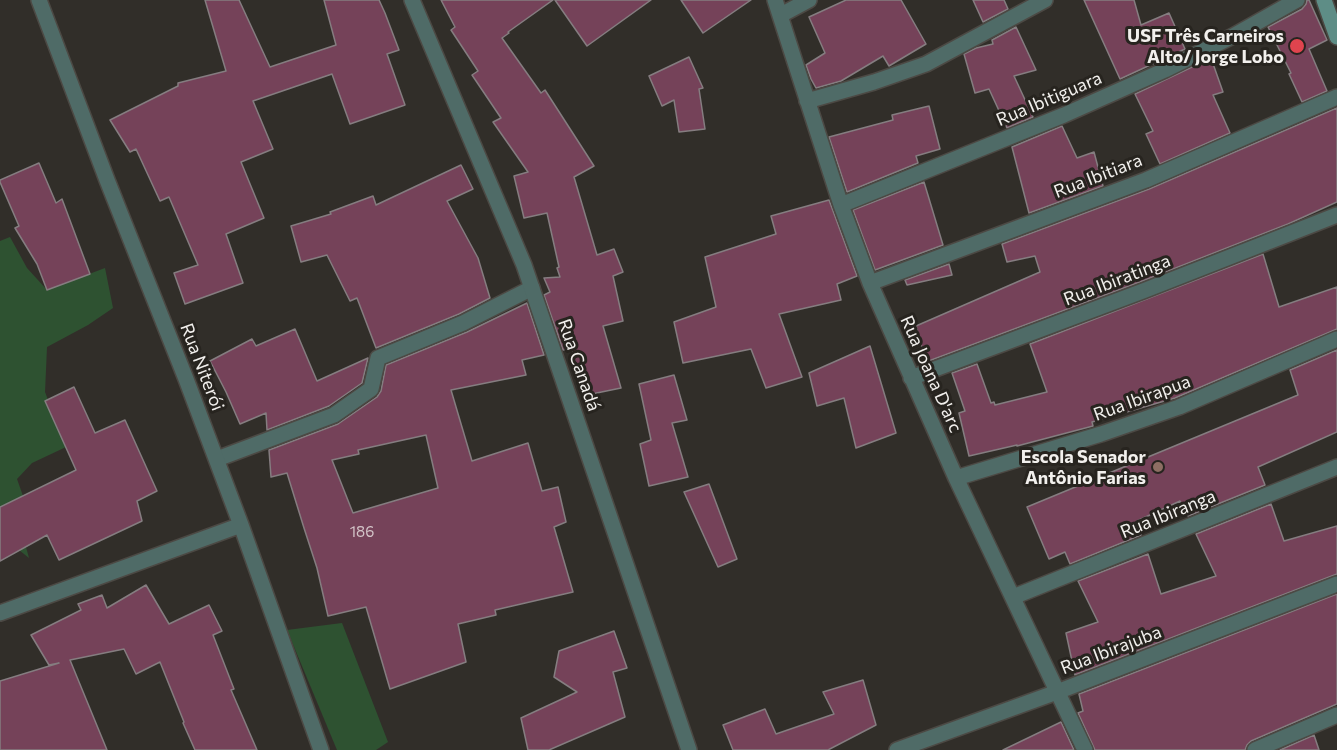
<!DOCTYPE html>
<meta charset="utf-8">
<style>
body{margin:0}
canvas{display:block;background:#312e29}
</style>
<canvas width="1337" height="750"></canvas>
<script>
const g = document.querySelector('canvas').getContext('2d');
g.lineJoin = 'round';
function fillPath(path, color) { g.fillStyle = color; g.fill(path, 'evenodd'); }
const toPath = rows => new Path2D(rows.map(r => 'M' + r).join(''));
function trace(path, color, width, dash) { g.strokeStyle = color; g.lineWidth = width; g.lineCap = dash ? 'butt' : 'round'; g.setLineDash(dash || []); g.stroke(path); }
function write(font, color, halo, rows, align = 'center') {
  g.font = font + ' Commissioner,sans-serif'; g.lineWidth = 6; g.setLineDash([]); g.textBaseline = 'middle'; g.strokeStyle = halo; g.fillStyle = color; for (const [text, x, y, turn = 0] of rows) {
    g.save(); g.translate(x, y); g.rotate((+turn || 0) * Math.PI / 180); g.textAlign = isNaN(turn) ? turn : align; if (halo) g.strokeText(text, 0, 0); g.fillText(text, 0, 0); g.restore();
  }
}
const green = toPath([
 [10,237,27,268,47,290,105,268,113,308,88,325,47,347,45,392,66,447,32,463,17,479,23,496,17,515,29,558,9,542,0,542,0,241],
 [342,623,388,742,376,750,337,750,287,630]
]);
const building = toPath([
 [205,0,239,0,270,67,336,45,324,0,379,0,385,13,399,50,387,54,405,105,350,124,332,74,253,101,273,149,241,162,264,218,226,234,243,283,185,304,174,273,198,265,169,197,160,201,136,149,130,152,110,120,178,86,178,83,226,71,205,0],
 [441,0,553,0,508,32,509,33,502,38,541,93,545,90,594,166,574,177,597,255,614,249,623,272,613,276,623,321,603,326,621,388,582,396,572,349,563,350,544,295,550,292,544,278,560,277,557,268,559,267,547,213,524,218,514,176,528,172,493,122,501,118,472,75,478,71,451,30,455,27,441,0],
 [555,0,651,0,587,46,555,0],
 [681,0,751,0,703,33,681,0],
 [846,0,901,0,926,44,889,66,883,56,841,81,816,88,811,79,806,65,825,53,809,17,846,0],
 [973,0,1004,0,1008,9,983,22,973,0],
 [1084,0,1134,0,1141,25,1169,13,1185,49,1120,79,1084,0],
 [1307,0,1309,0,1327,40,1309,49,1327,91,1302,102,1289,74,1291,73,1268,27,1302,9,1306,4,1307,0],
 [1016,27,1036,70,1014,76,1033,117,1007,128,989,89,975,93,964,54,976,48,993,44,992,40,1016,27],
 [689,57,703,88,699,89,705,129,679,132,674,100,662,106,649,76,689,57],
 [1211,58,1223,92,1213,95,1230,133,1160,164,1146,134,1153,131,1135,94,1211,58],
 [929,106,940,149,916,156,918,163,847,192,829,137,893,120,892,115,929,106],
 [1337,108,1337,202,1288,224,1140,282,926,362,916,326,1040,272,1035,256,1007,262,1002,244,1149,189,1337,108],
 [1062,126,1077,158,1094,152,1103,186,1029,213,1012,147,1062,126],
 [39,163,56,203,62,199,90,274,47,290,37,264,15,228,19,226,0,182,0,180,39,163],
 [461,165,473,189,447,201,478,258,490,298,459,314,376,348,357,298,350,301,327,255,301,262,291,226,331,214,330,212,373,196,376,205,461,165],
 [924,182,943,245,875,270,853,210,924,182],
 [829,200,857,276,837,284,841,300,779,314,802,377,766,388,751,349,683,363,674,322,716,307,705,257,776,234,771,216,829,200],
 [1263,254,1279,307,1337,287,1337,329,1175,398,1092,422,1093,426,1017,446,1017,445,969,456,959,413,965,411,952,373,977,364,991,403,994,402,995,405,1047,392,1030,344,1263,254],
 [949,264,952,275,907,285,905,280,949,264],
 [527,303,544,355,522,360,526,375,451,390,472,461,528,443,542,491,558,487,566,522,554,527,573,592,495,610,496,615,458,624,466,662,390,689,366,607,328,616,317,568,304,528,287,473,271,477,269,450,338,424,377,397,381,391,386,365,467,332,527,303],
 [426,435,438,488,353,513,332,460,359,454,358,450,426,435],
 [295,329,317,381,368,358,362,383,329,406,267,430,266,413,240,424,226,392,210,361,252,339,256,346,295,329],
 [870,346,896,433,856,448,844,398,817,406,809,373,870,346],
 [1337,350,1337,432,1258,467,1265,485,1188,516,1180,501,1137,521,1141,535,1070,564,1065,552,1049,559,1027,507,1298,395,1290,370,1337,350],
 [674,375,687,420,672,423,688,477,649,486,640,444,651,440,639,384,674,375],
 [74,387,95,433,125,420,157,491,137,501,142,521,59,560,47,535,0,561,0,507,76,470,45,401,74,387],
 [709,484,737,559,718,567,684,492,709,484],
 [1271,504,1284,541,1337,526,1337,574,1075,675,1066,633,1098,622,1078,581,1148,554,1161,594,1216,576,1196,534,1271,504],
 [146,585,169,624,209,605,222,631,213,635,234,689,231,690,257,750,195,750,183,723,184,722,160,662,136,674,124,649,70,660,107,750,0,750,0,681,59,663,49,665,31,635,81,610,78,604,102,595,107,608,146,585],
 [1337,594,1337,704,1251,741,1247,745,1245,750,1095,750,1078,713,1083,711,1079,694,1337,594],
 [614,631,627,668,613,672,625,717,549,750,528,750,521,718,577,692,554,677,559,651,614,631],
 [863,680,876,725,828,750,733,750,723,725,765,709,776,734,834,714,823,692,863,680],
 [1061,722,1074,750,1003,750,1061,722],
 [1314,735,1319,750,1280,750,1314,735]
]);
const service = toPath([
 [217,459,334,415,371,389,378,358,463,323,532,288]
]);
const minor = toPath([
 [39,0,107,180,186,379,241,525,321,750],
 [412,0,524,265,689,750],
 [775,0,841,205,870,283,956,478,1085,750],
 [781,15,809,0],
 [807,101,874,82,926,64,1045,0],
 [841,205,1064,115,1165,70,1233,36,1297,0],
 [870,283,1146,180,1337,97],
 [911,378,1143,291,1337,215],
 [956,478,1101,434,1179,407,1337,339],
 [1013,597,1337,467],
 [0,613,241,525],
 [897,750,1057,692,1337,584],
 [1255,750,1337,715]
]);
const secondary = toPath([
 [1324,0,1337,37]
]);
const markers = [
 [1297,46,8,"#e0444e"],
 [1158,467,6,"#8d6e63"]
];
const numberNames = [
 ["186",362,532]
];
const poiNames = [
 ["USF Três Carneiros",1284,36],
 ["Alto/ Jorge Lobo",1284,57],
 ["Escola Senador",1146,457],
 ["Antônio Farias",1146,478]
];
const streetNames = [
 ["Rua Ibitiguara",1049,99,-23],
 ["Rua Ibitiara",1098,176,-21],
 ["Rua Ibiratinga",1117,280,-21],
 ["Rua Canadá",579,365,71],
 ["Rua Niterói",202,367,69],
 ["Rua Joana D'arc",931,374,66],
 ["Rua Ibirapua",1142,398,-20],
 ["Rua Ibiranga",1168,514,-22],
 ["Rua Ibirajuba",1111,650,-21]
];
fillPath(green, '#2e5231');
fillPath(building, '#754259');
trace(building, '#857d80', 1.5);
trace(service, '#4c4944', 18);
trace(minor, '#4c4944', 18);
trace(secondary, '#4c4944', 18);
trace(service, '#4f6b67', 15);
trace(minor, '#4f6b67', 15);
trace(secondary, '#5e8d86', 15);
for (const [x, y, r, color] of markers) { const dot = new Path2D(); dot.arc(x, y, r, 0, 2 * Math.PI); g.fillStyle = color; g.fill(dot); trace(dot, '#27241f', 2); }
write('15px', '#d3c4c8', null, numberNames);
write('bold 18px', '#f2f0ed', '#27241f', poiNames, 'right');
write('18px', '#f2f0ed', '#27241f', streetNames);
</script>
